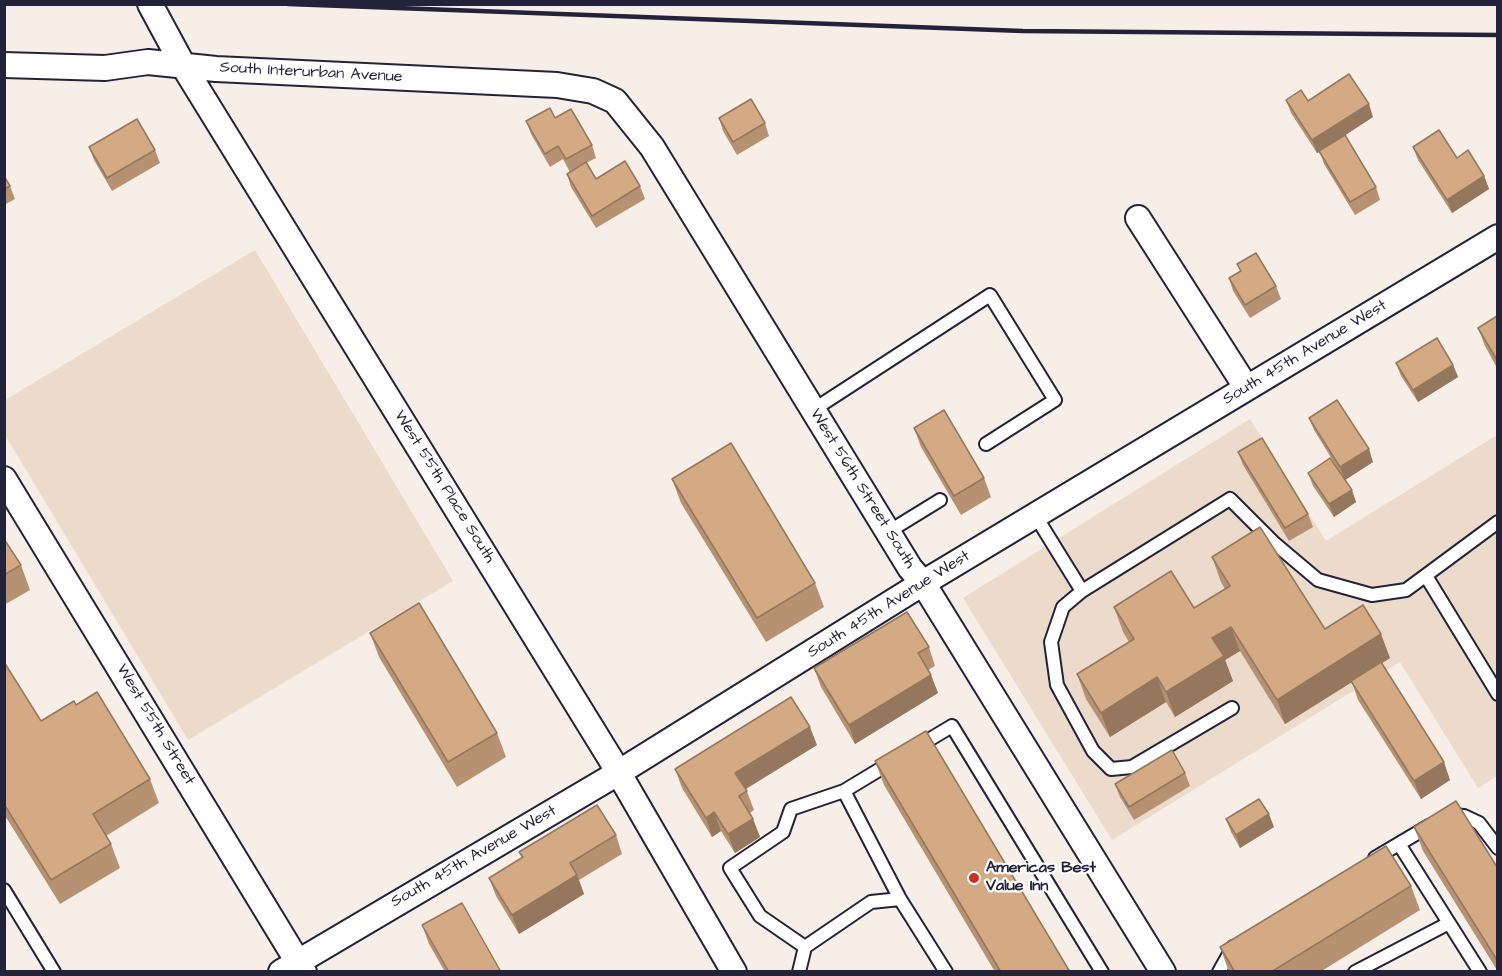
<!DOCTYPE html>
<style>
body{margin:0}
#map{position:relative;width:1502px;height:976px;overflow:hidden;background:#f6eee7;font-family:"Architects Daughter",sans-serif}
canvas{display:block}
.frame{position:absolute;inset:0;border:6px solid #22223b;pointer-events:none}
</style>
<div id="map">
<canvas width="1502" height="976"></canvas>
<div class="frame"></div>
</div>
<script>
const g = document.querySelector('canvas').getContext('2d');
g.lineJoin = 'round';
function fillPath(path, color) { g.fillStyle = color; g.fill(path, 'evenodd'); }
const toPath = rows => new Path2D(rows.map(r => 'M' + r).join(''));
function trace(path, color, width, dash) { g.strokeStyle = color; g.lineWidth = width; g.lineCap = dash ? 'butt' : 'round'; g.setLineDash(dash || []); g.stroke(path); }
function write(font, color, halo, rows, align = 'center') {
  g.font = font + ' "Architects Daughter",sans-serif'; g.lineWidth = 4.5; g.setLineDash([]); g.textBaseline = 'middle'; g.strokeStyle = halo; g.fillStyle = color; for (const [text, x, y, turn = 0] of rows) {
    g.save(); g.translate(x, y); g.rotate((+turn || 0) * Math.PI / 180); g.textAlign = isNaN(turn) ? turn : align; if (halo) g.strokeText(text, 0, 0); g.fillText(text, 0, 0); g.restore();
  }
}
const built = toPath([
 [255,250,453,581,188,740,5,435,5,400],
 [1250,419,1326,541,1497,435,1497,776,1478,788,1400,662,1112,840,963,598]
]);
const service = toPath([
 [813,410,990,295,1055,400,986,444],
 [1035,515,1082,591,1063,607,1051,642,1057,685,1093,751,1111,769,1132,767,1232,708],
 [888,532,940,500],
 [1426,576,1498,694],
 [1082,591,1230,499,1273,542,1318,580,1372,595,1406,590,1498,522],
 [917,747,952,726,1102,972],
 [892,762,844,791,900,899],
 [1450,815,1464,816,1479,823,1498,848],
 [1399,844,1449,923],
 [1375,858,1429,826],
 [4,890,54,972],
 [805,947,760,916,730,868,783,832,791,809,844,791],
 [799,972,805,947,871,902,900,899,946,972],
 [1219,972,1233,947],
 [1355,972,1449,923,1480,972]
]);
const minor = toPath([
 [150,4,184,67,610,758,734,972],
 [4,65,105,68,148,62,216,69,557,85,593,91,615,101,652,147,910,568,923,583,1163,972],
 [1138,218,1246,387],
 [4,479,304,972],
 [281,972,618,773,923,583,1498,237]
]);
const rail = toPath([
 [288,4,1023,31,1498,35]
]);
const wall = toPath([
 [1286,100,1308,101,1373,117,1338,140,1376,187,1380,200,1355,215,1324,164,1320,152,1317,153,1291,113],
 [555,118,592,145,596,158,586,163,596,179,640,186,645,199,596,228,571,187,567,174,570,172,563,159,550,167,531,134,526,121],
 [719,118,765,123,769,136,737,155,723,131],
 [89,147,155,150,160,163,112,191,94,160],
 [1413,147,1457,158,1484,176,1489,189,1452,213,1418,160],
 [4,176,10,186,15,199,4,205],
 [1237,264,1276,286,1281,299,1250,318,1233,291,1229,278,1240,271],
 [1497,316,1497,368,1485,346,1478,328],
 [1396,363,1453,365,1458,377,1418,402,1401,376],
 [1309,418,1373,462,1345,480,1356,502,1334,517,1313,486,1308,473,1344,479,1314,430],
 [914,428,984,478,991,497,961,515,921,447],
 [1238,452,1308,514,1313,527,1289,541,1243,465],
 [672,479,815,583,824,607,766,642,681,503],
 [4,539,21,565,30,590,4,605],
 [1212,557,1325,629,1390,658,1382,663,1450,780,1421,799,1358,700,1352,682,1285,724,1240,651,1225,660,1233,681,1175,717,1166,702,1110,737,1086,699,1077,674,1129,642,1123,632,1114,607,1194,608,1225,589,1221,582],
 [370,633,497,733,506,757,457,787,379,657],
 [929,647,935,666,928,670,938,693,855,744,821,687,814,668],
 [4,662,41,721,76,705,150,779,159,803,106,836,111,844,120,868,60,904,4,814],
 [817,745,746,789,754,810,750,813,753,819,760,837,735,853,721,831,712,837,682,788,675,769],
 [875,761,1070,972,995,972,884,785],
 [1185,773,1190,786,1134,820,1120,797,1115,784],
 [1226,819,1274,827,1240,848,1231,832],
 [1414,827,1497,867,1497,970,1423,851],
 [616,835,622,854,579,880,584,894,519,934,496,896,489,878,522,858,519,852],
 [1411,886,1420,910,1320,972,1229,972,1220,947],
 [422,925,501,972,445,972,429,944]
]);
const shadedWall = toPath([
 [1369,104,1373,117,1317,153,1312,140],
 [1484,176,1489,189,1452,213,1447,200],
 [1453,365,1458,377,1418,402,1413,390],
 [1369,449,1373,462,1345,480,1340,467],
 [1352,490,1356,502,1334,517,1329,504],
 [1231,627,1240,651,1225,660,1233,681,1175,717,1166,692,1212,638],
 [1381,634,1390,658,1285,724,1277,700],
 [931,675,938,693,855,744,849,725],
 [1157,677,1166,702,1110,737,1101,713],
 [810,727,817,745,742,791,735,773],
 [1444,762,1450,780,1421,799,1414,781],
 [714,812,721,831,712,837,706,818],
 [1269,814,1274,827,1240,848,1236,835],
 [753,819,760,837,735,853,728,834],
 [577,875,584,894,519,934,512,915]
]);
const building = toPath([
 [1349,74,1369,104,1312,140,1286,100,1301,90,1308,101,1349,74],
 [751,99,765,123,733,142,719,118,751,99],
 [550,108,555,118,571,109,592,145,566,159,558,146,545,154,526,121,550,108],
 [137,119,155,150,107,178,89,147,137,119],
 [1439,130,1457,158,1468,150,1484,176,1447,200,1413,147,1439,130],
 [1345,135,1376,187,1350,202,1319,151,1345,135],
 [625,161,640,186,592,216,567,174,586,162,596,179,625,161],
 [4,176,10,186,4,189,4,176],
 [1256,253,1276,286,1245,305,1229,278,1241,271,1237,264,1256,253],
 [1497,316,1497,360,1478,328,1497,316],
 [1437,338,1453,365,1413,390,1396,363,1437,338],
 [1337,400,1369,449,1340,467,1309,418,1337,400],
 [944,410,984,478,954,496,914,428,944,410],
 [1262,438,1308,514,1285,528,1238,452,1262,438],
 [731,443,815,583,757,618,672,479,731,443],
 [1330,458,1352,490,1329,504,1308,473,1330,458],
 [1260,527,1325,629,1363,605,1381,634,1277,700,1231,627,1212,638,1224,656,1166,692,1157,677,1101,713,1077,674,1134,639,1114,607,1171,571,1194,608,1230,586,1212,557,1260,527],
 [4,539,21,565,4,575,4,539],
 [419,603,497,733,448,762,370,633,419,603],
 [907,612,929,647,918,653,931,675,849,725,814,668,907,612],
 [4,662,41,721,74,701,76,705,97,692,150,779,93,814,111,844,51,880,4,804,4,662],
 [1381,662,1444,762,1414,781,1351,681,1381,662],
 [791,697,810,727,735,773,747,791,739,796,753,819,728,834,714,812,706,818,675,769,791,697],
 [926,731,1070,972,1001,972,875,761,926,731],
 [1172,750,1185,773,1129,807,1115,784,1172,750],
 [1259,799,1269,814,1236,835,1226,819,1259,799],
 [1456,801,1497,867,1497,960,1414,827,1456,801],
 [597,805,616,835,570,863,577,875,512,915,489,878,523,857,519,852,597,805],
 [1386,846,1411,886,1271,972,1235,972,1220,947,1386,846],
 [462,903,501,972,449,972,422,925,462,903]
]);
const markers = [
 [974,878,6,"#c8321e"]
];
const streetNames = [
 ["South Interurban Avenue",311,73,3],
 ["South 45th Avenue West",1305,353,-31],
 ["West 55th Place South",444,487,58],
 ["West 56th Street South",862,489,58],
 ["South 45th Avenue West",889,605,-32],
 ["West 55th Street",155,725,59],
 ["South 45th Avenue West",474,857,-30]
];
const poiNames = [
 ["Americas Best",986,869],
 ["Value Inn",986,887]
];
fillPath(built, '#ecdaca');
trace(service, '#22223b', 16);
trace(minor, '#22223b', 28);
trace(service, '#fff', 12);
trace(minor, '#fff', 24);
trace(rail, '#22223b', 4.5);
fillPath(wall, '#b69272');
fillPath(shadedWall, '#94775d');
fillPath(building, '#d4aa85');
trace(building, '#94775d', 1.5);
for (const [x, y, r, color] of markers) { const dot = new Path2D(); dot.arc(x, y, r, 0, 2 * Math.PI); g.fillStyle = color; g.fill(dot); trace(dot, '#fff', 2); }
write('16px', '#22223b', '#fff', streetNames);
write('bold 16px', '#22223b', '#fff', poiNames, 'left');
</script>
